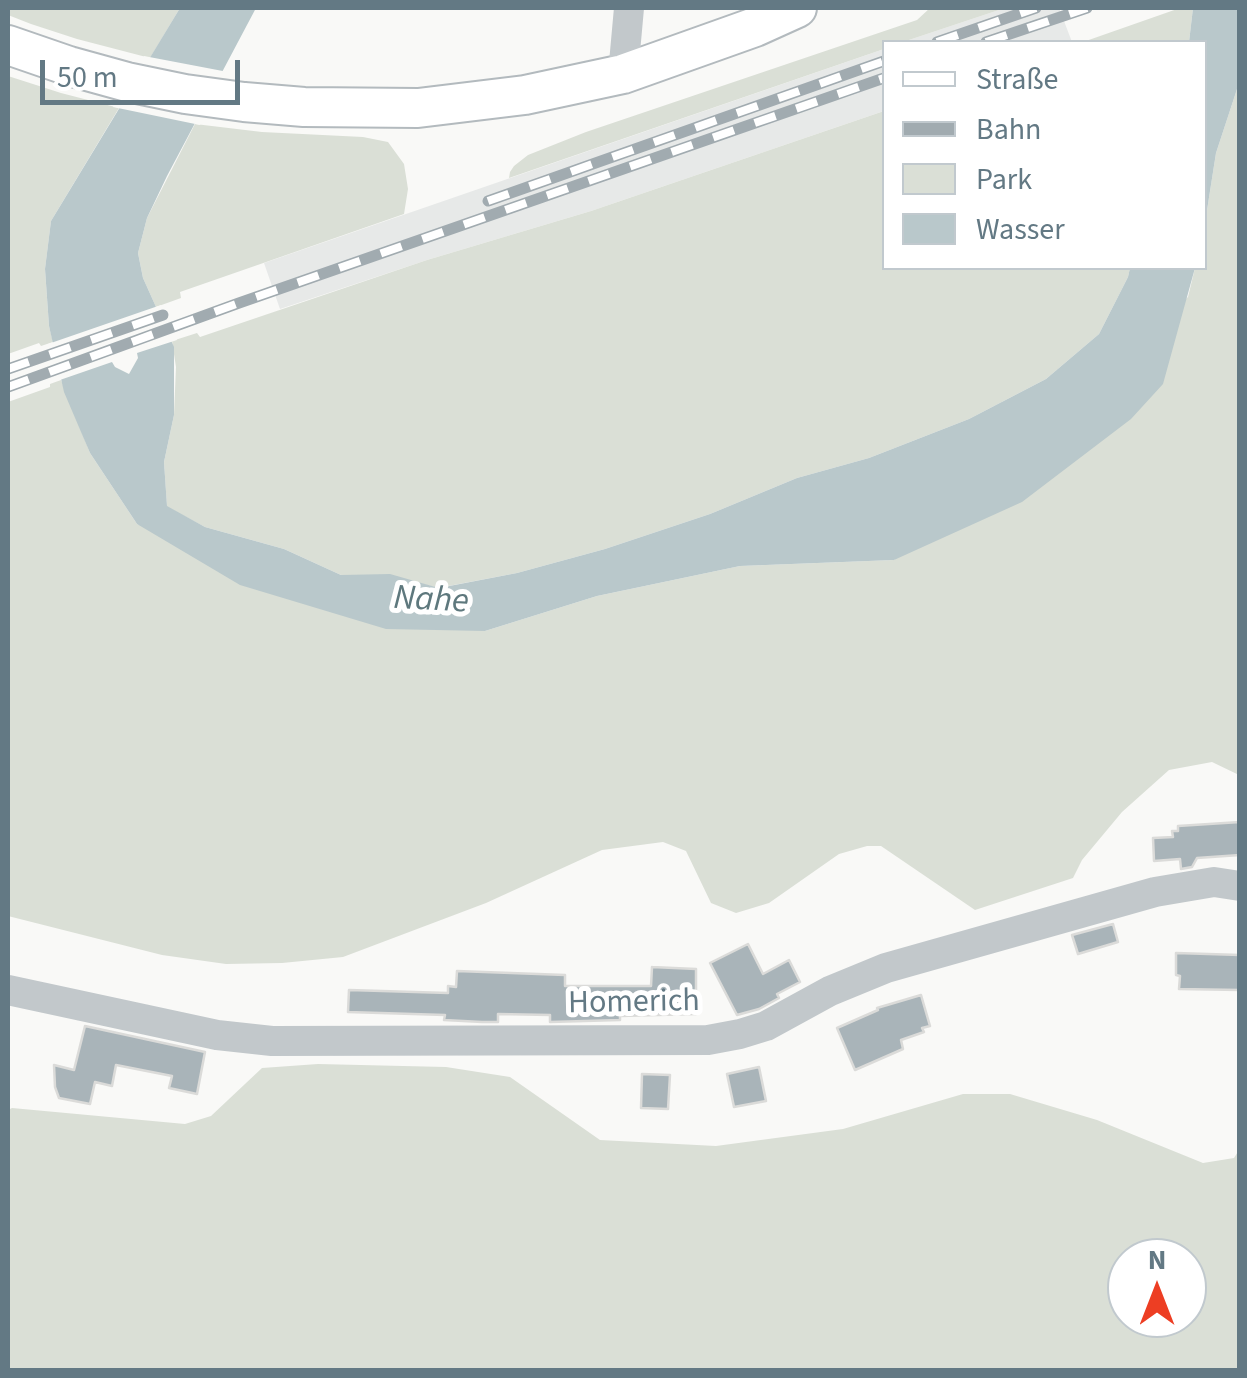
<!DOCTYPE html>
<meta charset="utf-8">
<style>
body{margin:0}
#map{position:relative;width:1247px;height:1378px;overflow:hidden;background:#f9f9f7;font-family:"Source Sans 3",sans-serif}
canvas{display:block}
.frame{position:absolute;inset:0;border:10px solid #637984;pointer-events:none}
.legend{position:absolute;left:882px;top:40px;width:325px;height:230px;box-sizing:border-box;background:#fff;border:2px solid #c1c9ce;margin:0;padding:12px 18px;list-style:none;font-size:30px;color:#637984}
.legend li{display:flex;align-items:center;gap:20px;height:50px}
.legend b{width:50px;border:2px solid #c1c9ce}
.north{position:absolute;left:1107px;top:1238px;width:100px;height:100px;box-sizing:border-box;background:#fff;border:2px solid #c1c9ce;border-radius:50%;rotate:0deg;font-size:28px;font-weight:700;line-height:40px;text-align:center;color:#637984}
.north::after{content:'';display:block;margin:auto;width:35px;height:45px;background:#ed3e23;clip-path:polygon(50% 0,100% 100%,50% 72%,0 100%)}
.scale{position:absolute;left:40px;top:60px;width:200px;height:45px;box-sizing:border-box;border:5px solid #637984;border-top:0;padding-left:12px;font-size:30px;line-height:35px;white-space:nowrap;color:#637984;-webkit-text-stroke:8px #fff;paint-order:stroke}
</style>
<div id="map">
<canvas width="1247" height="1378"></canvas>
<div class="frame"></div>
<ul class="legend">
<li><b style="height:12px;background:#fff"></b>Straße</li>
<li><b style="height:12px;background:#a1abb0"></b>Bahn</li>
<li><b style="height:28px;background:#dadfd6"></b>Park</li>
<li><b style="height:28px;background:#b9c8cb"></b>Wasser</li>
</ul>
<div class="north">N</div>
<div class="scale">50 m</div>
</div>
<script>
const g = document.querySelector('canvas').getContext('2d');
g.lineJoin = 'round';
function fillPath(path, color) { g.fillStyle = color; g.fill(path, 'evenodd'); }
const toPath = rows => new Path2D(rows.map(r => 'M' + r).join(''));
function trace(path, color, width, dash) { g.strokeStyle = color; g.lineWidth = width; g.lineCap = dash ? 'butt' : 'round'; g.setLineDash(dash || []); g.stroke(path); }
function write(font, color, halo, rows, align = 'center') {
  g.font = font + ' "Source Sans 3",sans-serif'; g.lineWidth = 10; g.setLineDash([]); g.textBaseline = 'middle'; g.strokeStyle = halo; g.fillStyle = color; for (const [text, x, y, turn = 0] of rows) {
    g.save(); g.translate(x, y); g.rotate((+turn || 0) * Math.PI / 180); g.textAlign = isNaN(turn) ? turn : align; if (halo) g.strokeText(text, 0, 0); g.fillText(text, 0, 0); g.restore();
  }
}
const built = toPath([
 [1005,8,1059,8,1072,42,903,42],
 [884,49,884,111,591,211,427,260,280,309,264,263]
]);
const green = toPath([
 [8,8,180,8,150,58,77,39,31,24,8,15],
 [930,8,1005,8,903,42,884,42,884,49,509,178,510,172,514,166,528,155,586,132,917,20],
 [1180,8,1193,8,1189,42,1083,42],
 [8,76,61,93,119,108,51,221,45,269,49,326,53,342,41,346,39,343,8,354],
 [1239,83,1239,775,1212,762,1169,770,1122,812,1082,860,1073,878,975,910,881,846,867,846,839,854,769,903,736,913,711,903,686,851,663,842,602,850,486,903,343,957,282,963,226,964,162,955,8,916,8,402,50,387,50,384,61,380,90,453,137,524,485,631,597,596,740,566,894,560,1188,297,1195,268,1204,268,1205,223,1216,153],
 [884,111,884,268,1130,268,1128,277,1099,334,1046,379,969,419,869,458,797,478,710,514,605,549,517,573,438,588,390,575,341,575,284,549,205,527,167,507,164,462,174,415,176,367,172,341,197,333,200,337,427,260,591,211],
 [195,124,262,132,363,137,388,142,404,164,408,189,404,214,180,292,181,298,156,307,143,278,138,253,147,218],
 [318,1064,446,1067,510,1077,600,1140,716,1146,843,1129,963,1094,1010,1094,1097,1120,1203,1163,1234,1158,1239,1150,1239,1370,8,1370,8,1110,12,1108,185,1124,211,1116,262,1068],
 [1187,1258,1187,1318,1127,1318,1127,1258]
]);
const water = toPath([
 [180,8,256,8,167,176,147,218,138,253,143,278,174,347,174,415,164,462,167,506,205,527,284,549,341,575,390,574,439,588,517,573,605,549,710,514,797,478,869,458,969,419,1046,379,1099,334,1128,277,1130,268,1195,268,1163,384,1131,419,1022,502,894,560,740,566,597,596,485,631,386,629,240,585,137,524,90,453,64,392,49,326,45,269,51,221],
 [1193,8,1239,8,1239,83,1216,153,1205,223,1204,42,1189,42]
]);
const pier = toPath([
 [144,56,228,72,200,125,113,107],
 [161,305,177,340,137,353,138,358,129,374,115,367,112,362,57,381,48,344]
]);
const building = toPath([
 [1240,822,1240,855,1197,858,1192,867,1181,869,1180,859,1154,861,1153,838,1173,837,1172,831,1178,831,1178,826,1240,822],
 [1113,924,1118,942,1078,954,1072,935,1113,924],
 [748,944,763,974,789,960,800,982,777,994,779,998,759,1009,737,1015,710,963,748,944],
 [1176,953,1240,955,1240,990,1179,989,1180,976,1176,975,1176,953],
 [652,967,696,969,696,1014,620,1016,620,1020,550,1022,550,1015,498,1014,498,1022,482,1022,444,1020,445,1015,348,1012,349,990,448,993,448,986,456,987,457,971,565,975,565,986,651,986,652,967],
 [921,995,930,1026,922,1028,924,1032,901,1040,903,1049,855,1070,837,1028,878,1010,877,1008,921,995],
 [85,1026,205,1052,197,1094,169,1088,172,1076,116,1065,112,1086,95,1082,90,1104,59,1098,55,1087,54,1065,74,1070,85,1026],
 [759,1067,766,1101,734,1107,727,1074,759,1067],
 [642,1074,670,1075,668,1109,641,1108,642,1074]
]);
const minor = toPath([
 [623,74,629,8],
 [8,990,217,1035,272,1041,708,1040,740,1034,766,1026,830,991,886,968,1155,892,1214,882,1240,886]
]);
const major = toPath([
 [8,45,69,66,127,82,185,94,244,102,304,107,418,108,525,95,623,74,755,27,797,8]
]);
const rail = toPath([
 [937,42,1036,8],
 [986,42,1087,8],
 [488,201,884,61],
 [8,369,163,315],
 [8,387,239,303,884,78]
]);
const streetNames = [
 ["Homerich",634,1004,-1]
];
const waterNames = [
 ["Nahe",431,602,3]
];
fillPath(built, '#e7e9e8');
fillPath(green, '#dadfd6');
fillPath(water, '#b9c8cb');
fillPath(pier, '#f9f9f7');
fillPath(building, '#a9b4b9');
trace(building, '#dbdbd9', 2.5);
trace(major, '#b3babe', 42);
trace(minor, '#c2c8cb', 30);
trace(major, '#fff', 38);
trace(rail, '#a1abb0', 11);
trace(rail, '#fff', 8, [22]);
write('32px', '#637984', '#fff', streetNames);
write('italic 35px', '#5e787d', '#fff', waterNames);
</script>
